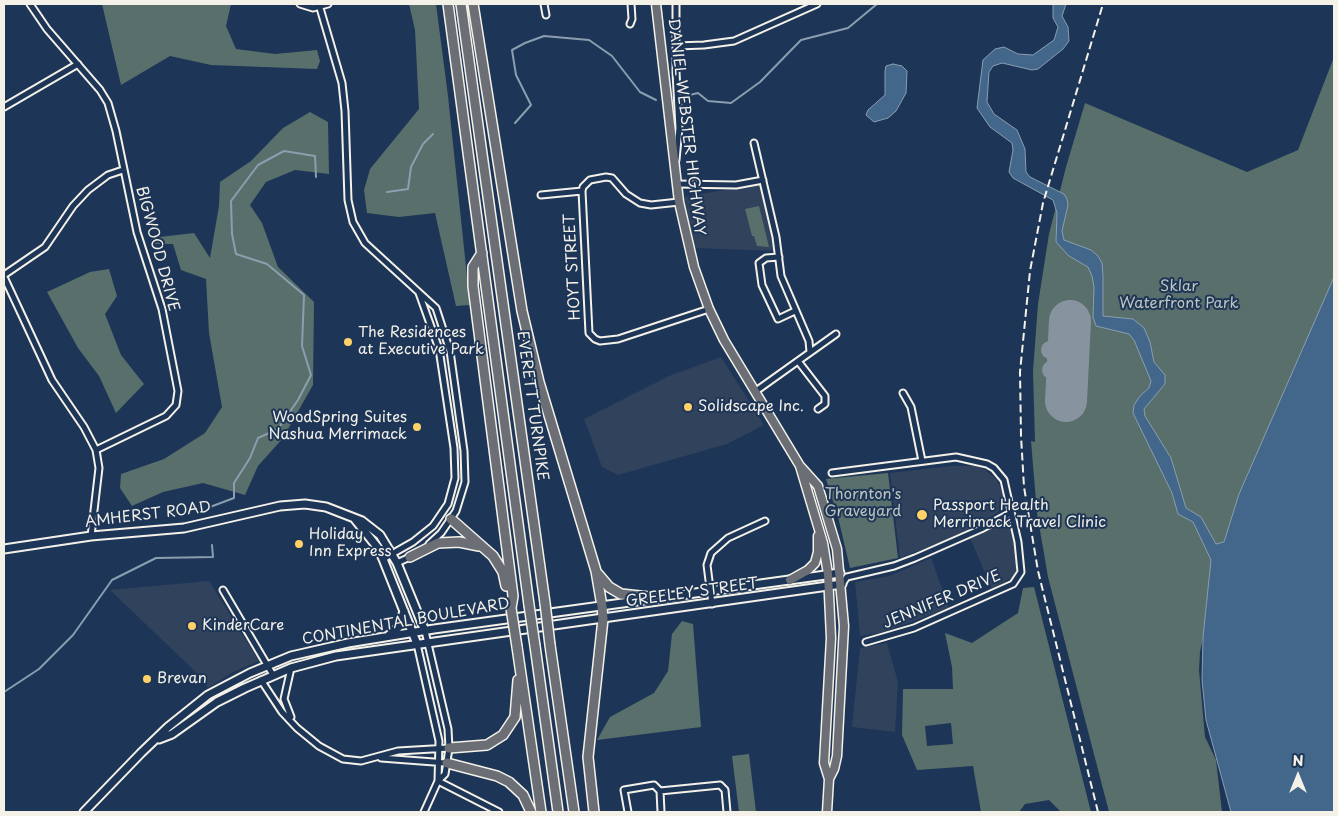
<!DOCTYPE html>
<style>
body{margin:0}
#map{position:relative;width:1338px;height:816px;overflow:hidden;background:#1d3557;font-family:"Playpen Sans",sans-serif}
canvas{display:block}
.frame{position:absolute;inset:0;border:5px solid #f4f1e8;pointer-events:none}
.north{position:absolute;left:1273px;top:751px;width:50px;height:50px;-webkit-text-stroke:4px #1d3557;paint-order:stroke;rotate:0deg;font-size:14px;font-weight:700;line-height:20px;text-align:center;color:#f4f1e8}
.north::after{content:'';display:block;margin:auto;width:18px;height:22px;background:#f4f1e8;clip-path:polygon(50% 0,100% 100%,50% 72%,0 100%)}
</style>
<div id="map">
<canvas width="1338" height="816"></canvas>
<div class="frame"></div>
<div class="north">N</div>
</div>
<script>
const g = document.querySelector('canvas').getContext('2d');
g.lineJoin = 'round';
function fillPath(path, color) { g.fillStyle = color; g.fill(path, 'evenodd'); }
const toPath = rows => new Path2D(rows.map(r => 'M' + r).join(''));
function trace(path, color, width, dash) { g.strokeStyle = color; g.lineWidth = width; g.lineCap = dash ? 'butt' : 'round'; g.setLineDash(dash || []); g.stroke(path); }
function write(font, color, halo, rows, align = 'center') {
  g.font = font + ' "Playpen Sans",sans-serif'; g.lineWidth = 4; g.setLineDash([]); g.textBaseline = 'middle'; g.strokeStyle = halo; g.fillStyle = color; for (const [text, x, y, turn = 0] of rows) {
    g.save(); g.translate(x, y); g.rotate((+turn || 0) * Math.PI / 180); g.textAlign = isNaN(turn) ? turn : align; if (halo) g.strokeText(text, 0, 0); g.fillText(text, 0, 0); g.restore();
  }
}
const built = toPath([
 [759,184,777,251,695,248,684,197],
 [721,357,764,425,727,444,618,475,602,467,584,419,669,376],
 [951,466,974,466,984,469,996,479,1005,497,1004,505,997,513,959,535,900,558,890,473],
 [1003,523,1013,531,1018,567,1013,577,992,589,970,538],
 [931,558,949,608,884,632,860,636,855,582,889,576],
 [209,581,259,661,233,672,208,688,201,677,110,590],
 [887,643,898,682,895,732,852,727,860,648]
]);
const green = toPath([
 [102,4,231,4,226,26,236,49,275,54,317,50,320,61,317,69,211,65,170,56,121,85],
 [409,4,436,4,448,96,470,305,456,306,435,213,399,217,367,213,364,190,370,169,419,109,415,30],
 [1334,57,1334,287,1224,543,1200,652,1199,670,1205,737,1216,760,1222,812,1109,812,1048,577,1037,513,1031,441,1035,442,1033,371,1038,304,1049,234,1066,167,1085,103,1247,172,1298,150],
 [310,112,328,122,329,174,295,170,266,182,250,205,262,223,278,267,314,302,313,385,283,438,258,466,245,495,203,483,163,492,132,506,120,488,121,474,164,459,205,433,222,407,209,333,206,279,181,270,173,244,152,244,151,238,194,233,210,258,219,206,220,182,251,161,283,128],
 [759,206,769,247,757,246,754,236,752,236,745,209],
 [109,269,117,296,105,314,121,355,144,384,116,413,99,376,78,348,47,292,90,272],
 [888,473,898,558,850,568,838,517,826,479],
 [1034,587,1091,812,1061,812,1049,800,1025,804,1019,812,981,812,973,766,917,770,902,735,903,689,953,689,952,667,945,633,972,643,1018,613,1023,588],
 [951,723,953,744,927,746,925,726],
 [682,621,693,624,701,727,597,740,610,717,654,693,668,671,672,634],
 [749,754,756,812,739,812,732,756]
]);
const water = toPath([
 [1053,4,1066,4,1062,16,1068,27,1069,41,1063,49,1038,69,1032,70,1002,63,993,66,989,72,987,102,994,114,1017,130,1025,149,1026,172,1030,177,1064,194,1067,199,1068,205,1062,231,1064,240,1091,250,1098,256,1102,263,1103,276,1103,316,1133,319,1144,328,1150,342,1154,362,1165,375,1165,384,1144,409,1145,416,1171,458,1186,508,1201,517,1216,544,1224,542,1239,494,1334,277,1334,812,1231,812,1206,720,1202,680,1203,637,1211,560,1193,522,1178,514,1172,493,1133,413,1134,405,1140,396,1149,388,1151,381,1134,340,1129,334,1096,326,1093,317,1094,287,1092,276,1088,267,1069,256,1056,242,1057,213,1053,200,1013,178,1009,172,1013,150,1012,143,990,127,977,108,983,60,995,49,1004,47,1018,54,1033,55,1054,40,1058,27,1053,18,1053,4],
 [893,64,902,66,907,71,906,93,896,111,888,118,874,122,866,115,868,110,885,95,885,71,886,66,893,64]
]);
const stream = toPath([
 [681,97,698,93,708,101,731,103,760,82,801,40,848,28,877,4],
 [515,123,531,105,516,75,512,50,525,43,544,36,589,40,612,56,640,92,656,100],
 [387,192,408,189,411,167,423,144,433,134],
 [210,507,234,498,234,483,250,458,258,438,278,429,298,400,311,375,302,346,304,295,267,264,236,254,232,234,231,201,258,165,284,151,315,156,316,177],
 [4,692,39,669,73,635,112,580,156,558,213,557,212,545]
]);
const taxiway = toPath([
 [1050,350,1068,351],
 [1051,370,1067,371]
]);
const runway = toPath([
 [1066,401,1070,321]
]);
const street = toPath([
 [30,4,47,29,100,90,108,103,116,131,137,232,162,309,178,391,176,405,166,416,96,450],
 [300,4,313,8,328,4],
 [544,4,546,15],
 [676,4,676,72,679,128,676,160],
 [320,8,342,83,345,111,348,200,353,222,365,243,436,308,450,351,464,451,465,482,456,511,441,533,429,544],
 [630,24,632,19,631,4],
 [677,46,704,45,734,41,817,4],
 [4,107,78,64],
 [754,143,776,237,781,276,809,341,810,352],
 [677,184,736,185,763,180],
 [541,195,582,191],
 [679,202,651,205,640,203,626,194,612,178,606,177,590,180,583,187,582,191,589,333,595,339,600,341,618,339,709,309],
 [779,257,766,258,759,263,762,285,778,319,795,311],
 [4,275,45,247,73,206,88,190,108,175,123,170],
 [4,277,52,380,84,427,96,450,99,468,91,536],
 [798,361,836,334],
 [756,391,798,361,825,396,825,404,818,409],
 [903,393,911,407,922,461],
 [832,473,956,457,987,464,994,468,1004,480,1018,542,1021,572,1013,584,914,628,866,642],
 [383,559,413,542,433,526,448,504,455,478,454,448,439,349,419,293],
 [397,563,412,556],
 [842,584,847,577,894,566,915,558,981,529,1011,513],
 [223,590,273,675],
 [712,604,707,565,711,553,728,538,765,521],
 [425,631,448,729,449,748,446,768,445,774,438,781],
 [417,644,439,741,438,781,424,812],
 [261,680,282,712,297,728,319,746,343,759,361,761,398,751,449,748],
 [291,717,284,699,291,668],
 [381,758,447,763],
 [438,781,499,812],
 [660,791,720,785,725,790,727,812],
 [628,812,624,790,654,785,660,791,661,812]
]);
const secondary = toPath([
 [354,518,378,548,383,559,417,644],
 [4,549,91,536,184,528,280,506,305,504,326,507,362,521,380,535,397,563,425,631],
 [388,636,399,627,404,611],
 [159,739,172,734,217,702,245,688,291,668,336,656,842,584],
 [84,812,141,753,168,727,208,695,250,673,291,656,348,643,434,629,840,573]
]);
const primary = toPath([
 [656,4,679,202,694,267,709,309,724,340,800,466,818,486,837,549,844,626,837,756,834,769,829,779,827,812],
 [800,466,823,543,828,574,831,638,824,763,829,779],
 [790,580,808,570,815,563,818,552,818,536]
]);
const highway = toPath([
 [448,4,529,605],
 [461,4,545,603],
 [473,4,522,311,539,382,596,571,602,606,603,619,588,757,594,812],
 [482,253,473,267,473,286,513,596,511,608],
 [451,519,493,556,503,572,506,586],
 [410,557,438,543,459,542,479,546],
 [598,574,609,587,621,594,659,598],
 [550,645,574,812],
 [535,646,558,812],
 [517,647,541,812],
 [449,748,487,745,503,735,515,717,518,680],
 [447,763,497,776,509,782,523,795,531,812]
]);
const rail = toPath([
 [1098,812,1038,571,1024,487,1021,436,1020,372,1030,271,1043,203,1103,4]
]);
const highwayBridge = toPath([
 [545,603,550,645],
 [529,605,535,646],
 [511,608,517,647]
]);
const markers = [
 [348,342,5,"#ffd166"],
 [688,407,5,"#ffd166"],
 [417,427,5,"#ffd166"],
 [922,515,6,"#ffd166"],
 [299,544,5,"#ffd166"],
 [192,626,5,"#ffd166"],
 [147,679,5,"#ffd166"]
];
const streetNames = [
 ["DANIEL WEBSTER HIGHWAY",686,127,83],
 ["BIGWOOD DRIVE",157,249,75],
 ["HOYT STREET",573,267,-93],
 ["EVERETT TURNPIKE",532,406,82],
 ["AMHERST ROAD",148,515,-7],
 ["GREELEY STREET",692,593,-8],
 ["JENNIFER DRIVE",942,600,-23],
 ["CONTINENTAL BOULEVARD",406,622,-10]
];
const parkNames = [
 ["Sklar",1179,287],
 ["Waterfront Park",1179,304],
 ["Thornton's",863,495],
 ["Graveyard",863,512]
];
const poiNames = [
 ["The Residences",358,333],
 ["at Executive Park",358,350],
 ["Solidscape Inc.",698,407],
 ["WoodSpring Suites",407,418,"right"],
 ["Nashua Merrimack",407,435,"right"],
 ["Passport Health",933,506],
 ["Merrimack Travel Clinic",933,523],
 ["Holiday",309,535],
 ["Inn Express",309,552],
 ["KinderCare",202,626],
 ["Brevan",157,679]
];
fillPath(built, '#31425d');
fillPath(green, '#596f6b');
fillPath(water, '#43678a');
trace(water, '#8a9eb0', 1);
trace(stream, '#8a9eb0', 2);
trace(taxiway, '#8893a0', 18);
trace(runway, '#8893a0', 42);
trace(street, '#f4f1e8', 9);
trace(secondary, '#f4f1e8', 11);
trace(primary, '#f4f1e8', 11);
trace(highway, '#f4f1e8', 12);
trace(street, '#1d3557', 5);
trace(secondary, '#1d3557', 7);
trace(primary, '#6b6f75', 8);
trace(highway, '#6b6f75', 9);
trace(rail, '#f4f1e8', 2, [8, 4]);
trace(highwayBridge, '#f4f1e8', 12, []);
trace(highwayBridge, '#6b6f75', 9);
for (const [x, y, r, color] of markers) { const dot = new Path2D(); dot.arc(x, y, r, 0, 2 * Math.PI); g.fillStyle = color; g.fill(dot); trace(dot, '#1d3557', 2); }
write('15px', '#f4f1e8', '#1d3557', streetNames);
write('15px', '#bec4bc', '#1d3557', parkNames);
write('15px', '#f4f1e8', '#1d3557', poiNames, 'left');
</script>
